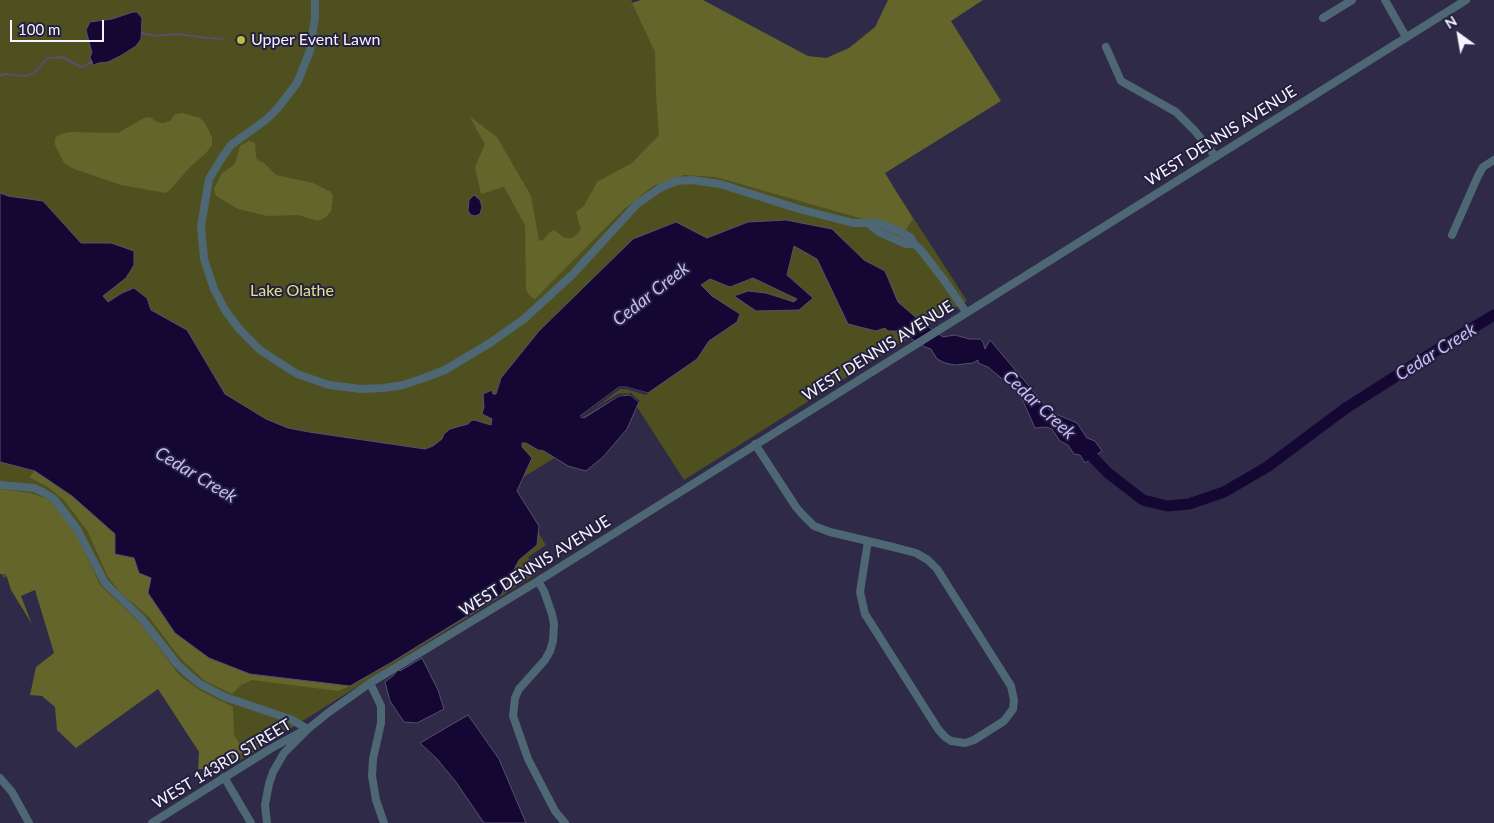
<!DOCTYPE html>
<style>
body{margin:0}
#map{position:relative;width:1494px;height:823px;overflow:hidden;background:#2e2a47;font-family:Lato,sans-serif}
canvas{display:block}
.north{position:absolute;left:1434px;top:10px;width:50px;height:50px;-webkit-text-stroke:4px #25203d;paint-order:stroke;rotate:328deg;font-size:14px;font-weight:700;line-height:20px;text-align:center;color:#f4f3ff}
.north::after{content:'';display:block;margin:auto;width:18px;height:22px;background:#f4f3ff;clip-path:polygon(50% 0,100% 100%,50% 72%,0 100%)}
.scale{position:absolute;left:10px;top:20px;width:94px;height:22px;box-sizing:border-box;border:2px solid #f4f3ff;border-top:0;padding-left:6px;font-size:15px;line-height:18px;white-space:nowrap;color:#f4f3ff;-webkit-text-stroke:4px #25203d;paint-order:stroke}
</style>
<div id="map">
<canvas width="1494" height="823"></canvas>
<div class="north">N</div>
<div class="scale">100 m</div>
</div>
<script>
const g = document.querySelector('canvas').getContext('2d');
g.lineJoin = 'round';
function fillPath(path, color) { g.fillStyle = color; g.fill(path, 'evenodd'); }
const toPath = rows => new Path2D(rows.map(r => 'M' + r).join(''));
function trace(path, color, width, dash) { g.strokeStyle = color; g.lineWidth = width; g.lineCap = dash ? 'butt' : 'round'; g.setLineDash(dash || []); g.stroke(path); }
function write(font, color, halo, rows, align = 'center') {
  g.font = font + ' Lato,sans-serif'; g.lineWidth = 4; g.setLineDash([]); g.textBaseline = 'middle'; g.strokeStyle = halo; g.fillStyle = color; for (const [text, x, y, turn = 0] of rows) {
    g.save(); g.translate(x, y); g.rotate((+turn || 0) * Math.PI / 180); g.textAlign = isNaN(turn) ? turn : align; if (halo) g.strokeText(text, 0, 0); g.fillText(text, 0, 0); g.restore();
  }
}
const green = toPath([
 [0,0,631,0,746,175,861,217,898,194,967,301,684,480,637,407,509,486,546,545,528,557,538,573,220,773,69,539,4,578,0,572]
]);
const forest = toPath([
 [641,0,703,0,808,56,826,58,849,48,875,27,888,0,983,0,951,21,1001,101,885,173,913,219,905,231,716,177,684,175,653,186,623,210,535,299,530,296,526,290,525,225,504,187,481,194,475,167,485,144,469,116,497,137,531,196,539,240,542,241,550,232,554,230,565,238,573,238,581,230,576,212,584,206,597,182,632,163,659,135,656,95,655,52,632,3],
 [183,113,200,118,205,123,212,137,212,145,206,153,189,168,171,189,166,193,121,185,74,169,64,163,55,145,55,138,59,135,69,132,118,133,144,118,150,117,157,122,163,123,170,121,175,114],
 [249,141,255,143,256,157,258,160,264,163,276,175,313,183,331,192,333,196,331,211,326,217,318,221,298,215,267,216,238,209,216,196,214,189,222,173,235,164,240,146],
 [35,471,72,496,116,534,134,558,139,573,151,578,250,674,350,686,338,691,252,680,241,685,232,694,205,681,181,659,149,617,121,593,108,577,88,532,64,500,48,487,29,477],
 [0,489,30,493,48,499,62,514,78,538,100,585,142,625,179,675,201,691,233,707,234,735,244,751,213,770,198,769,199,752,158,689,76,748,57,730,55,707,42,696,30,695,36,667,54,653,35,590,21,596,32,624,11,590,6,574,0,574]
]);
const water = toPath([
 [133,12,137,12,142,18,141,39,136,46,122,55,108,62,99,63,93,65,90,57,92,53,86,30,90,22,112,19,133,12],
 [0,193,8,196,43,201,81,243,111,243,134,251,134,265,126,278,103,296,108,302,122,293,134,288,147,298,151,310,187,330,225,394,266,419,288,428,309,432,425,449,433,446,442,439,444,434,450,429,468,424,471,421,474,420,491,425,492,419,482,414,484,407,483,394,492,390,493,394,496,394,501,378,539,331,633,239,676,222,707,238,748,222,786,220,832,229,864,260,885,271,898,302,920,321,943,337,955,335,969,339,980,339,983,342,985,349,990,340,1043,403,1051,412,1077,423,1087,438,1095,441,1102,451,1085,463,1080,455,1074,454,1068,445,1060,441,1052,429,1046,427,1035,428,1023,401,1006,382,988,367,978,363,978,360,973,363,955,365,945,363,937,359,931,349,925,347,899,331,888,331,885,328,876,331,848,324,817,259,794,246,787,275,813,298,799,310,756,311,734,296,748,291,766,293,794,302,797,299,753,278,730,287,710,279,701,285,712,296,740,314,737,322,709,341,697,359,648,393,626,387,619,387,580,416,584,418,619,396,630,395,639,402,627,429,603,457,586,471,568,466,544,451,538,450,526,443,522,443,522,447,532,458,517,491,539,526,537,545,519,560,501,595,392,662,350,686,250,674,209,658,175,633,148,593,151,578,139,573,134,558,115,554,115,534,72,496,35,471,0,462,0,193],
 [474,195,480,200,482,207,480,214,475,216,471,215,468,211,469,200,474,195],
 [422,658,438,690,444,709,417,723,404,722,390,701,385,682,394,675,396,672,398,670,400,671,422,658],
 [468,715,499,759,526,823,484,823,456,782,437,759,420,743,468,715]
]);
const pier = toPath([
 [619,387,626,387,648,393,646,395,626,389,620,389,595,408,618,394,631,393,640,401,639,402,629,394,619,396,580,419,580,416]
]);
const stream = toPath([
 [142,33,155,36,178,34,207,38],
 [210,38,222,39],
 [0,76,4,74,24,76,33,74,48,58,62,57,81,67,92,62]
]);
const river = toPath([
 [1082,446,1108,473,1143,500,1167,506,1189,504,1224,492,1267,467,1346,408,1448,343,1494,315]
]);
const minor = toPath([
 [315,0,315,17,310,51,297,83,277,109,267,119,231,145,223,156,209,179,201,226,204,259,214,289,225,310,240,330,260,350,297,374,329,385,361,389,384,388,403,385,424,378,445,370,490,343,524,319,572,275,637,204,660,188,676,181,692,180,720,184,799,209,853,223,879,223,903,233,911,238,914,244],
 [1385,0,1406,37],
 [1323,18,1352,0],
 [1106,47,1121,81,1176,112,1195,131,1215,156],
 [869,224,879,232,906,244,914,244,920,249,944,280,966,312],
 [1452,235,1478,176,1483,167,1494,160],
 [755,444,796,507,802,514,814,526,830,532,893,547,916,553,928,560,937,569,1011,686,1014,700,1013,709,1004,721,974,740,965,743,951,741,945,737,938,729,865,614,860,592,868,541],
 [0,485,34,488,43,492,54,499,77,529,105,583,142,619,177,664,189,675,200,684,225,697,290,719,308,729],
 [538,581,544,591,552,614,554,624,553,641,550,651,545,660,519,689,515,698,513,716,528,759,555,811,565,823],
 [370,683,381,706,381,723,373,759,372,776,376,800,384,823],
 [224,777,251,823],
 [0,778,12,792,29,823],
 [152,823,270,749,301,732],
 [267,823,265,805,269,784,273,772,284,753,308,729,329,712,370,683,538,581,1466,0]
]);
const markers = [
 [241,40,5,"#bdbf43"]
];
const poiNames = [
 ["Upper Event Lawn",251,40]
];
const streetNames = [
 ["WEST DENNIS AVENUE",1221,136,-32],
 ["WEST DENNIS AVENUE",878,351,-32],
 ["WEST DENNIS AVENUE",535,566,-32],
 ["WEST 143RD STREET",222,764,-31]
];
const parkNames = [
 ["Lake Olathe",292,291]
];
const waterNames = [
 ["Cedar Creek",651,294,-38],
 ["Cedar Creek",1436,352,-32],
 ["Cedar Creek",1039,405,43],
 ["Cedar Creek",196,475,31]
];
fillPath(green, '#4f501f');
fillPath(forest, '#64652a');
fillPath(water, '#150733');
trace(water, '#584e70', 1);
fillPath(pier, '#2e2a47');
trace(stream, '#584e70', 2);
trace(river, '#150733', 11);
trace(minor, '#4e6774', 8);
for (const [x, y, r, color] of markers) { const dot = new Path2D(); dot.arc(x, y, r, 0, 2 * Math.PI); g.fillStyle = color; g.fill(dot); trace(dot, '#25203d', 2); }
write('16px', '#f4f3ff', '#25203d', poiNames, 'left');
write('16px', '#f4f3ff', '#25203d', streetNames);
write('16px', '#e0e38b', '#25203d', parkNames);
write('italic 18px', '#c2baf9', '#25203d', waterNames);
</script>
